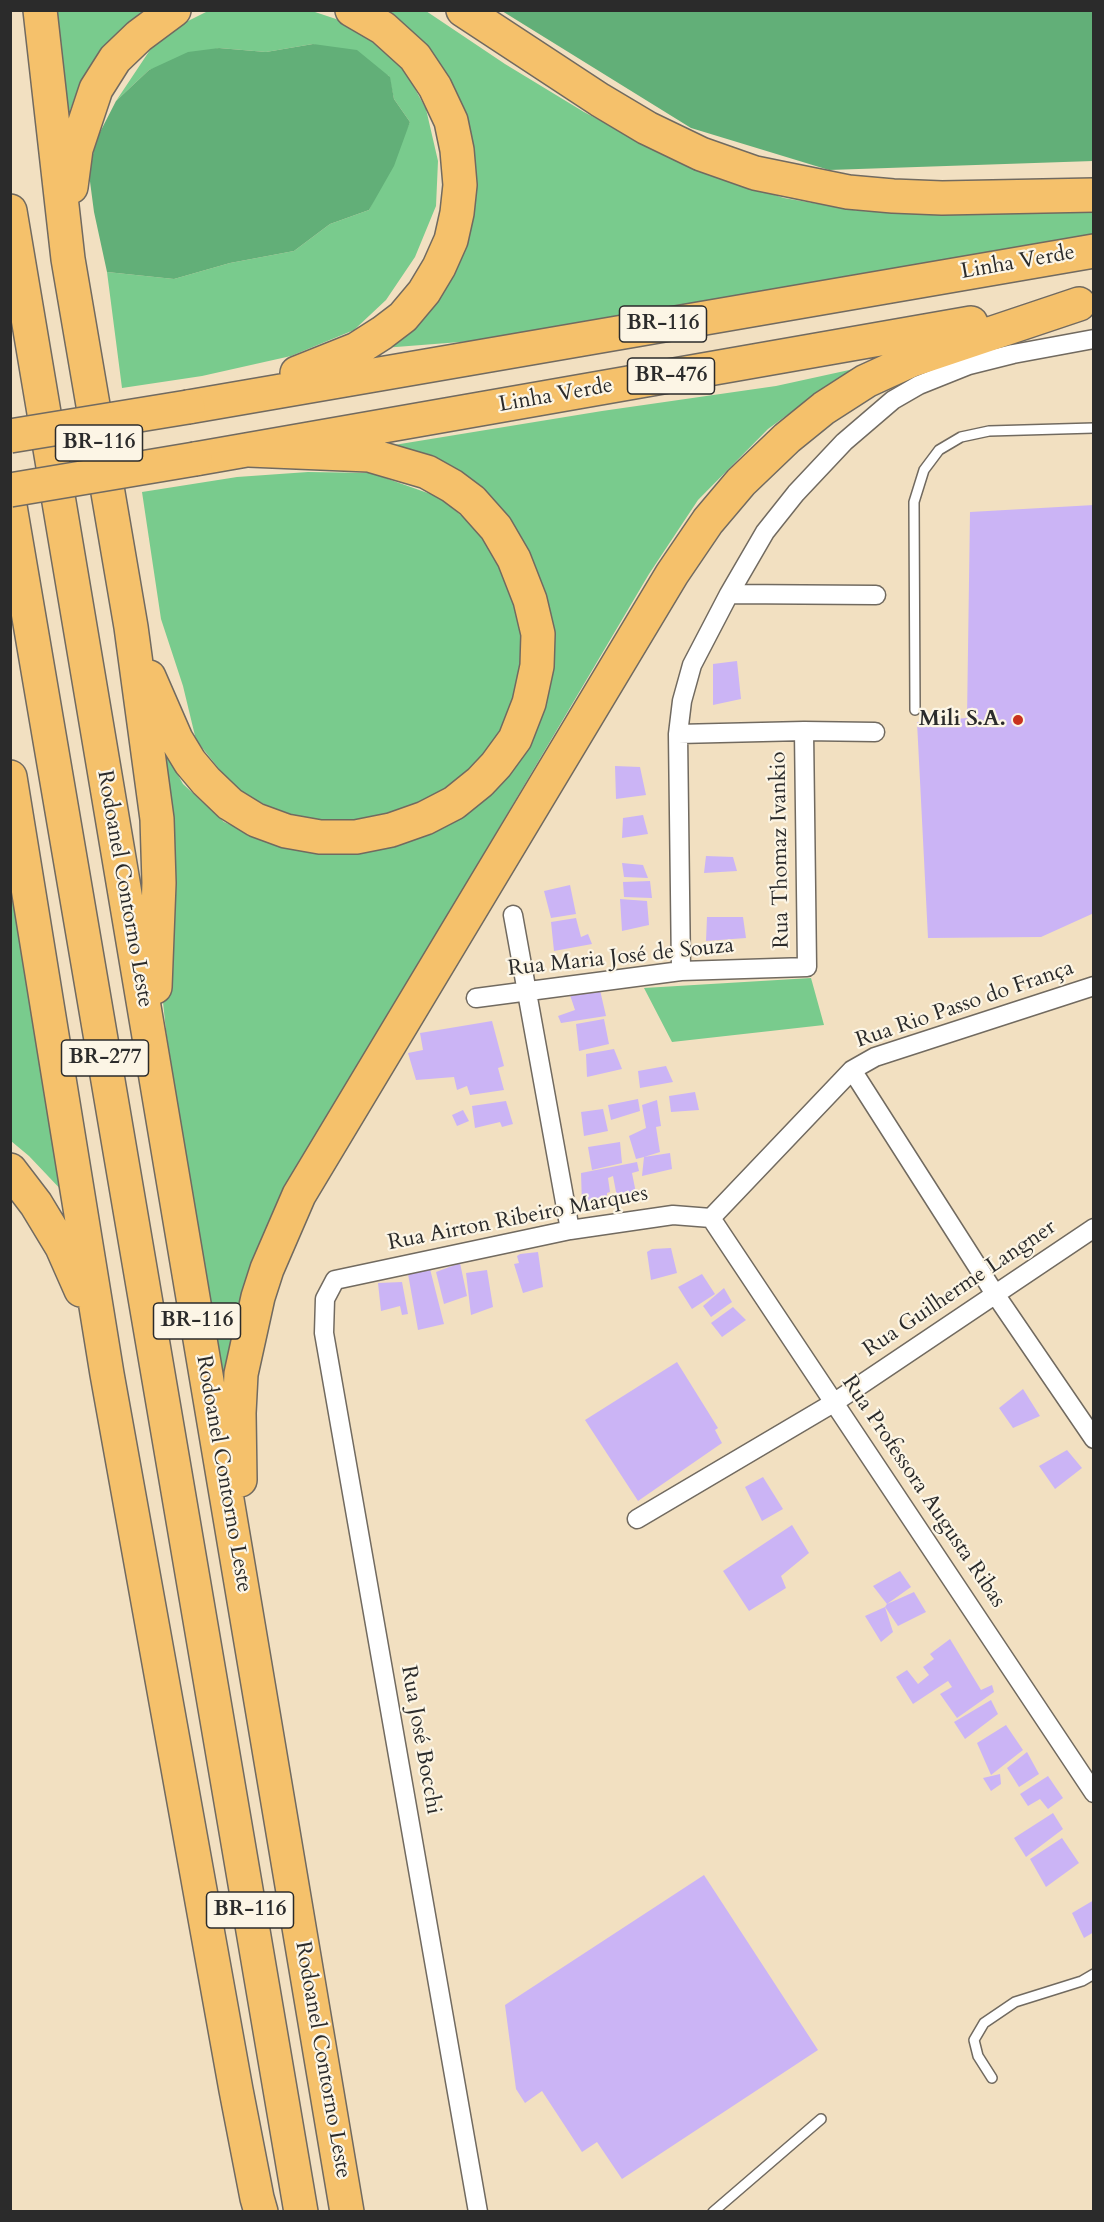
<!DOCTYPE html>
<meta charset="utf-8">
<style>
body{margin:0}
#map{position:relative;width:1104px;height:2222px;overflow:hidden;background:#f2e0c1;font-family:Cardo,serif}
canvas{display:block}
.frame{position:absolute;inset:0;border:12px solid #2b2b2b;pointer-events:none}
</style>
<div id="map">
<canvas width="1104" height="2222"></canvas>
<div class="frame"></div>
</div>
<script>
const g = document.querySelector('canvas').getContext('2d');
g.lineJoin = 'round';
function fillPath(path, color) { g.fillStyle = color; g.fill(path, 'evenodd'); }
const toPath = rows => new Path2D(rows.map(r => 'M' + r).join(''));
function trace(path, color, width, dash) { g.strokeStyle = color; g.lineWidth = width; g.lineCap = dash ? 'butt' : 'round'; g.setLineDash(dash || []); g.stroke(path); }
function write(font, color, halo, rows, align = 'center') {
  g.font = font + ' Cardo,serif'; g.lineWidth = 4.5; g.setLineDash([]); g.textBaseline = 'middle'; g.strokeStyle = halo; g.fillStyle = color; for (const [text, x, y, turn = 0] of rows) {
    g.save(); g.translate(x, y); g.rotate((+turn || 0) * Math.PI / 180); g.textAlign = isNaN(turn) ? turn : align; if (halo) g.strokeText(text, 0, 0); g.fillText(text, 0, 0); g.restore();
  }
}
const green = toPath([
 [54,11,151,11,113,39,79,86,65,124],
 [208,11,312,11,354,25,398,58,426,109,438,161,436,206,415,257,386,300,354,330,291,356,202,376,122,388,107,272,174,279,230,263,294,251,330,224,369,210,410,122,394,99,389,76,313,44,266,52,219,48,149,70,116,101,160,35],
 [372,11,426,11,505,64,584,112,672,158,724,179,784,198,860,211,956,213,1093,209,1093,236,486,340,383,348,412,325,466,167],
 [872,365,816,394,768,429,698,500,649,574,360,1063,255,1260,224,1371,216,1355,166,1031,163,1002,171,870,153,730,183,784,224,822,275,845,325,854,373,850,414,840,455,818,513,763,534,582,394,445,602,411,776,386],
 [308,472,371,473,439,497,495,544,525,617,522,680,507,724,483,765,446,797,351,827,289,817,235,789,196,740,183,686,161,619,142,492,237,477],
 [10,852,66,1195,29,1156,11,1141],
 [811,978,824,1025,672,1042,644,988]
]);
const forest = toPath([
 [502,11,1093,11,1093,161,829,170,691,128],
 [313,44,357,50,390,77,394,99,410,122,394,166,369,210,330,224,294,251,230,263,174,279,107,272,94,212,89,174,96,140,116,101,149,70,188,52,219,48,266,52]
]);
const building = toPath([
 [1094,505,1094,913,1041,937,928,938,917,722,967,718,970,512],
 [737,661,741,699,713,705,713,664],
 [615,766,640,767,646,795,616,799],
 [643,815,648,834,622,838,623,818],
 [706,856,733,857,737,871,704,873],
 [622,863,643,865,648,878,624,877],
 [650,881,652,898,624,897,623,882],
 [570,885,576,914,551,918,544,891],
 [620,899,647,901,649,925,622,931],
 [707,917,743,917,746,938,706,941],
 [576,918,581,937,588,934,592,944,554,951,551,922],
 [600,990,606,1016,561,1023,558,1016,575,1010,570,995],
 [604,1019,609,1044,579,1051,576,1024],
 [492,1021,504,1066,498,1068,504,1090,470,1095,467,1086,457,1090,454,1077,416,1080,408,1053,423,1050,420,1033],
 [614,1049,622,1069,587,1077,586,1054],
 [666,1066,673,1082,640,1088,638,1071],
 [695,1092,699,1110,671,1112,669,1096],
 [638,1099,640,1111,611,1120,608,1105],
 [657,1100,661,1126,656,1127,660,1152,644,1157,670,1153,672,1169,642,1176,644,1157,636,1159,629,1136,646,1128,642,1105],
 [506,1101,513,1124,502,1127,500,1122,475,1128,472,1106],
 [603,1109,608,1131,584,1136,581,1112],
 [463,1110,469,1121,457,1126,452,1115],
 [620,1142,622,1163,592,1170,588,1147],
 [637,1162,639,1171,632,1173,636,1193,617,1197,613,1176,608,1178,610,1192,607,1193,607,1197,582,1204,581,1173],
 [671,1248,677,1273,651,1280,647,1252,652,1249],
 [538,1252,543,1287,523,1293,514,1264,519,1263,517,1256,520,1254],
 [460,1263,467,1296,444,1304,436,1272],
 [430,1269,444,1324,418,1330,408,1274],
 [487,1270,493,1307,471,1315,466,1273],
 [702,1274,715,1294,692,1309,678,1287],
 [402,1282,408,1314,402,1315,400,1306,381,1311,378,1283],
 [724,1288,732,1302,711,1317,703,1306],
 [733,1307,746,1320,722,1337,711,1323],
 [677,1362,718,1428,715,1430,722,1443,638,1501,585,1420],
 [1023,1389,1040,1416,1013,1428,999,1408],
 [1067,1450,1082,1468,1055,1489,1039,1466],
 [763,1477,783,1509,762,1521,745,1487],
 [792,1525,809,1553,781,1576,786,1588,749,1611,723,1571],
 [900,1571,911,1587,887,1604,873,1586],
 [914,1592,926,1612,898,1626,885,1607,887,1604],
 [885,1607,893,1632,881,1642,865,1616],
 [950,1639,981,1690,992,1685,994,1692,957,1718,940,1694,952,1687,948,1681,913,1704,896,1677,907,1670,918,1684,929,1675,923,1667,934,1659,930,1654],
 [991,1700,998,1714,965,1739,954,1722],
 [1006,1725,1023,1750,991,1775,977,1743],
 [1027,1752,1039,1774,1019,1787,1007,1768],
 [1000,1774,1001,1784,991,1791,983,1778],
 [1048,1776,1063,1798,1048,1809,1040,1799,1028,1806,1020,1794],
 [1053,1813,1063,1829,1026,1857,1014,1838],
 [1062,1838,1079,1863,1046,1887,1030,1859],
 [704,1875,818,2050,622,2179,597,2142,582,2152,542,2091,525,2103,516,2089,505,2005],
 [1094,1900,1094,1932,1084,1938,1072,1913]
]);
const lane = toPath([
 [915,710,914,502,924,470,939,450,961,437,989,431,1094,428],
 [992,2078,978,2056,974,2040,984,2023,1015,2002,1082,1981,1094,1974],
 [713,2212,821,2119]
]);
const street = toPath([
 [729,594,876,595],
 [678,734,804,731,875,732],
 [513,915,570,1230],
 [681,971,678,734,682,701,692,665,729,594,765,532,796,493,844,442,893,400,919,385,969,365,1013,354,1094,339],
 [476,998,681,971,807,967,804,731],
 [852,1070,995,1294,1094,1439],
 [711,1218,1094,1793],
 [711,1218,852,1070,875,1057,1094,986],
 [637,1519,835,1402,1094,1228],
 [478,2212,324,1333,325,1299,335,1280,570,1230,673,1215,711,1218]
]);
const highway = toPath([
 [40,10,68,259,131,627,157,819,159,883,155,987],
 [463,10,600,100,647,128,701,154,755,173,848,192,893,196,942,198,1094,195],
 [71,187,76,149,96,89,115,59,139,36,174,10],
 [10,211,347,2212],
 [297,373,357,349,382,333,403,317,424,292,439,267,451,240,457,213,460,185,457,150,451,121,435,87,415,57,383,28,352,10],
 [188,407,1094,251],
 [195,459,971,323],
 [10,506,301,2212],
 [149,677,176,739,190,762,206,781,230,804,256,820,286,831,320,837,356,837,391,830,425,818,454,803,480,782,496,765,515,739,529,703,537,666,538,634,530,600,514,559,496,528,472,501,452,486,427,472,369,455,249,450],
 [10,777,107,1374,236,2090,257,2198,261,2212],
 [10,1170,36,1204,62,1247,81,1290],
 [240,1480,239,1413,241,1374,258,1297,267,1269,299,1195,672,574,708,521,741,482,787,438,824,408,866,381,912,360,1079,304]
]);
const highwayBridge = toPath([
 [10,436,188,407],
 [10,490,195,459]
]);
const markers = [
 [1018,720,6,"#c8321e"]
];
const shields = [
 [663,324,87],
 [671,376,87],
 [99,443,87],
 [105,1058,87],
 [197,1321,87],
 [250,1910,87]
];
const shieldNames = [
 ["BR-116",663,324],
 ["BR-476",671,376],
 ["BR-116",99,443],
 ["BR-277",105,1058],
 ["BR-116",197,1321],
 ["BR-116",250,1910]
];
const streetNames = [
 ["Linha Verde",1018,263,-10],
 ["Linha Verde",556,396,-10],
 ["Rua Thomaz Ivankio",781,850,-91],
 ["Rodoanel Contorno Leste",124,889,80],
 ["Rua Maria José de Souza",621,958,-6],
 ["Rua Rio Passo do França",965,1005,-19],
 ["Rua Airton Ribeiro Marques",518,1219,-11],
 ["Rua Guilherme Langner",960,1289,-34],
 ["Rodoanel Contorno Leste",223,1474,80],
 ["Rua Professora Augusta Ribas",923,1492,56],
 ["Rua José Bocchi",420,1740,80],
 ["Rodoanel Contorno Leste",322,2060,80]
];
const poiNames = [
 ["Mili S.A.",1006,720]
];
fillPath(green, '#79cb8d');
fillPath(forest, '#62af78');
fillPath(building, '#cbb4f5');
trace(lane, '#716a60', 12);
trace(street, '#716a60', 21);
trace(highway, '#716a60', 36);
trace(lane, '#fff', 9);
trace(street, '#fff', 18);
trace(highway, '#f5c16b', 33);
trace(highwayBridge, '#716a60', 36, []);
trace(highwayBridge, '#f5c16b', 33);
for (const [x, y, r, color] of markers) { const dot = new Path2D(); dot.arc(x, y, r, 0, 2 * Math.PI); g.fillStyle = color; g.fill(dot); trace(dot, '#fcf5e5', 2); }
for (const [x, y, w] of shields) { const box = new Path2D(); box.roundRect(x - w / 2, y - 18, w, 36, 4.5); g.fillStyle = '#fcf5e5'; g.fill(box); trace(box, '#2b2b2b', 1.5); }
write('bold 21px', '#2b2b2b', null, shieldNames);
write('22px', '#2b2b2b', '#fcf5e5', streetNames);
write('bold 22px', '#2b2b2b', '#fcf5e5', poiNames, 'right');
</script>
